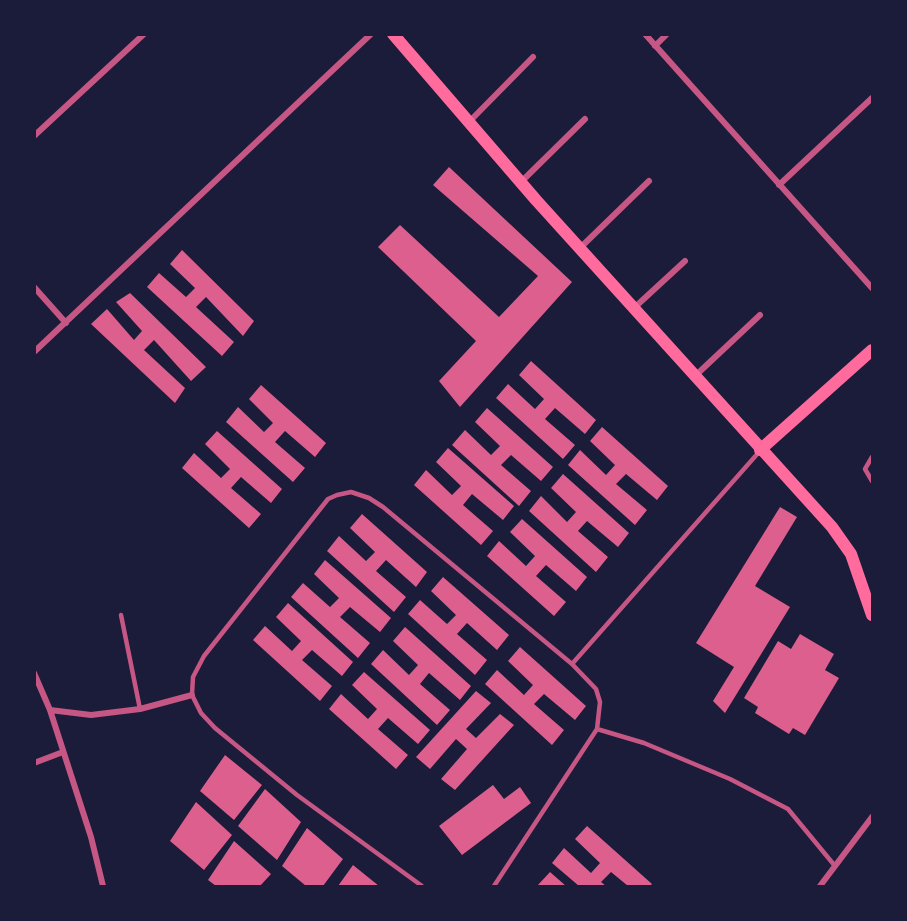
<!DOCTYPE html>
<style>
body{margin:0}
#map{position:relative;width:907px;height:921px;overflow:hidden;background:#1b1b3a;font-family:"Noto Sans",sans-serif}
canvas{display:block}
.frame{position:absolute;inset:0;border:36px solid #1b1b3a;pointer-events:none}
</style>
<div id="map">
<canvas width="907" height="921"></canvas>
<div class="frame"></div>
</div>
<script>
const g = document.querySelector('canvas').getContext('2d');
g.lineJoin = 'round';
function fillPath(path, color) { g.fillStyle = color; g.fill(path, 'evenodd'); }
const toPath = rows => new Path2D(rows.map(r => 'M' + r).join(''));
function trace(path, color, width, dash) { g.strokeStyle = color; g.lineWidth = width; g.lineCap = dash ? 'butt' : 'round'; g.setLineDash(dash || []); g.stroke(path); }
const building = toPath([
 [449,167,572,282,460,407,439,381,476,341,378,247,400,225,499,317,538,276,433,185],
 [182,250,254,321,243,336,206,297,196,307,234,342,222,356,147,287,159,273,186,297,195,288,170,264],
 [130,293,206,367,191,381,154,340,144,350,185,388,175,403,91,324,107,309,134,340,142,331,116,302],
 [531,361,596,420,585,434,555,408,545,419,575,445,563,459,496,398,508,384,535,409,544,399,519,375],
 [261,385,326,443,315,457,285,431,275,442,305,468,293,482,226,422,238,407,264,432,273,423,249,399],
 [487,408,553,467,541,481,511,455,501,465,531,491,519,506,452,445,465,430,491,455,500,446,475,422],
 [602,427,668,486,657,500,626,474,616,484,647,510,635,525,568,465,580,450,606,475,615,465,590,441],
 [217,431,282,489,271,503,241,477,231,488,261,514,249,528,182,468,194,453,221,478,230,469,205,444],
 [448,448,514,506,503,520,472,494,463,505,493,531,481,545,414,485,426,470,452,495,461,486,436,462],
 [563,474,629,533,618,547,587,521,578,531,608,557,596,572,529,511,541,496,567,522,576,512,551,488],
 [780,507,797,517,755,586,790,607,725,713,713,701,734,667,696,643],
 [362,514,427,572,416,587,386,560,376,571,406,597,394,612,327,551,339,536,366,561,375,552,350,528],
 [522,519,587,577,576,591,546,565,536,576,566,602,554,616,487,556,499,541,526,566,535,556,510,532],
 [325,560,391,618,380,632,350,607,340,617,370,643,358,658,291,597,303,583,330,607,339,598,314,574],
 [443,577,509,635,497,650,467,623,457,634,487,660,475,675,408,614,420,600,447,624,456,615,431,591],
 [288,603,353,662,342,676,312,650,302,660,332,686,320,701,253,640,265,626,292,651,301,641,276,617],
 [405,627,471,686,460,700,429,673,420,684,450,710,437,725,371,664,383,650,409,675,418,665,393,641],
 [800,634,834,654,825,670,839,678,805,735,793,728,789,734,755,713,758,707,744,698,778,641,791,649],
 [520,647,586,706,575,720,544,694,534,704,564,730,552,745,485,684,497,670,524,695,533,685,508,661],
 [364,672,430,730,418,744,388,718,378,729,408,755,396,769,329,709,341,694,368,719,377,709,352,685],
 [476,691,491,703,466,729,476,738,500,714,514,725,455,790,441,779,467,749,456,739,430,769,416,757],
 [225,755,262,785,234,820,200,791],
 [493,785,504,799,520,787,531,803,462,855,439,826],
 [265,789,301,822,277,860,238,826],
 [196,802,232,835,204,870,170,841],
 [587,826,652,884,650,886,628,886,611,872,601,882,606,886,579,886,552,863,564,848,591,873,600,863,575,839],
 [307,828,343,859,323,886,306,886,282,866],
 [234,841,271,874,260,886,216,886,208,880],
 [353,865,379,886,338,886],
 [550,872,566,886,537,886]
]);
const service = toPath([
 [872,457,865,469,872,481],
 [121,615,140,709],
 [572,664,759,452],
 [597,729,644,743,730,779,788,809,835,866],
 [422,886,297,795,215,728,201,713,192,695,193,677,204,656,328,499,337,495,351,492,369,498,383,507,572,664,596,689,600,702,597,729,494,886]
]);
const minor = toPath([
 [645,34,872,288],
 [655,46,667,34],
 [469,122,533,57],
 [34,136,144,34],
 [521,182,585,119],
 [779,185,872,98],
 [580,248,649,181],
 [34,287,66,323],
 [634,308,685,261],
 [34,352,371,34],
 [695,376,760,315],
 [34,673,50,710,91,837,103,886],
 [50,710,91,715,140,709,192,695],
 [34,763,63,752],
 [820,886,872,817]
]);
const secondary = toPath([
 [393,34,536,200,832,527,851,554,872,615],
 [760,450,872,350]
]);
fillPath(building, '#dd5f8e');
trace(service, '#c65784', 4.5);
trace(minor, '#c65784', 6);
trace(secondary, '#ff6b9d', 12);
</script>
